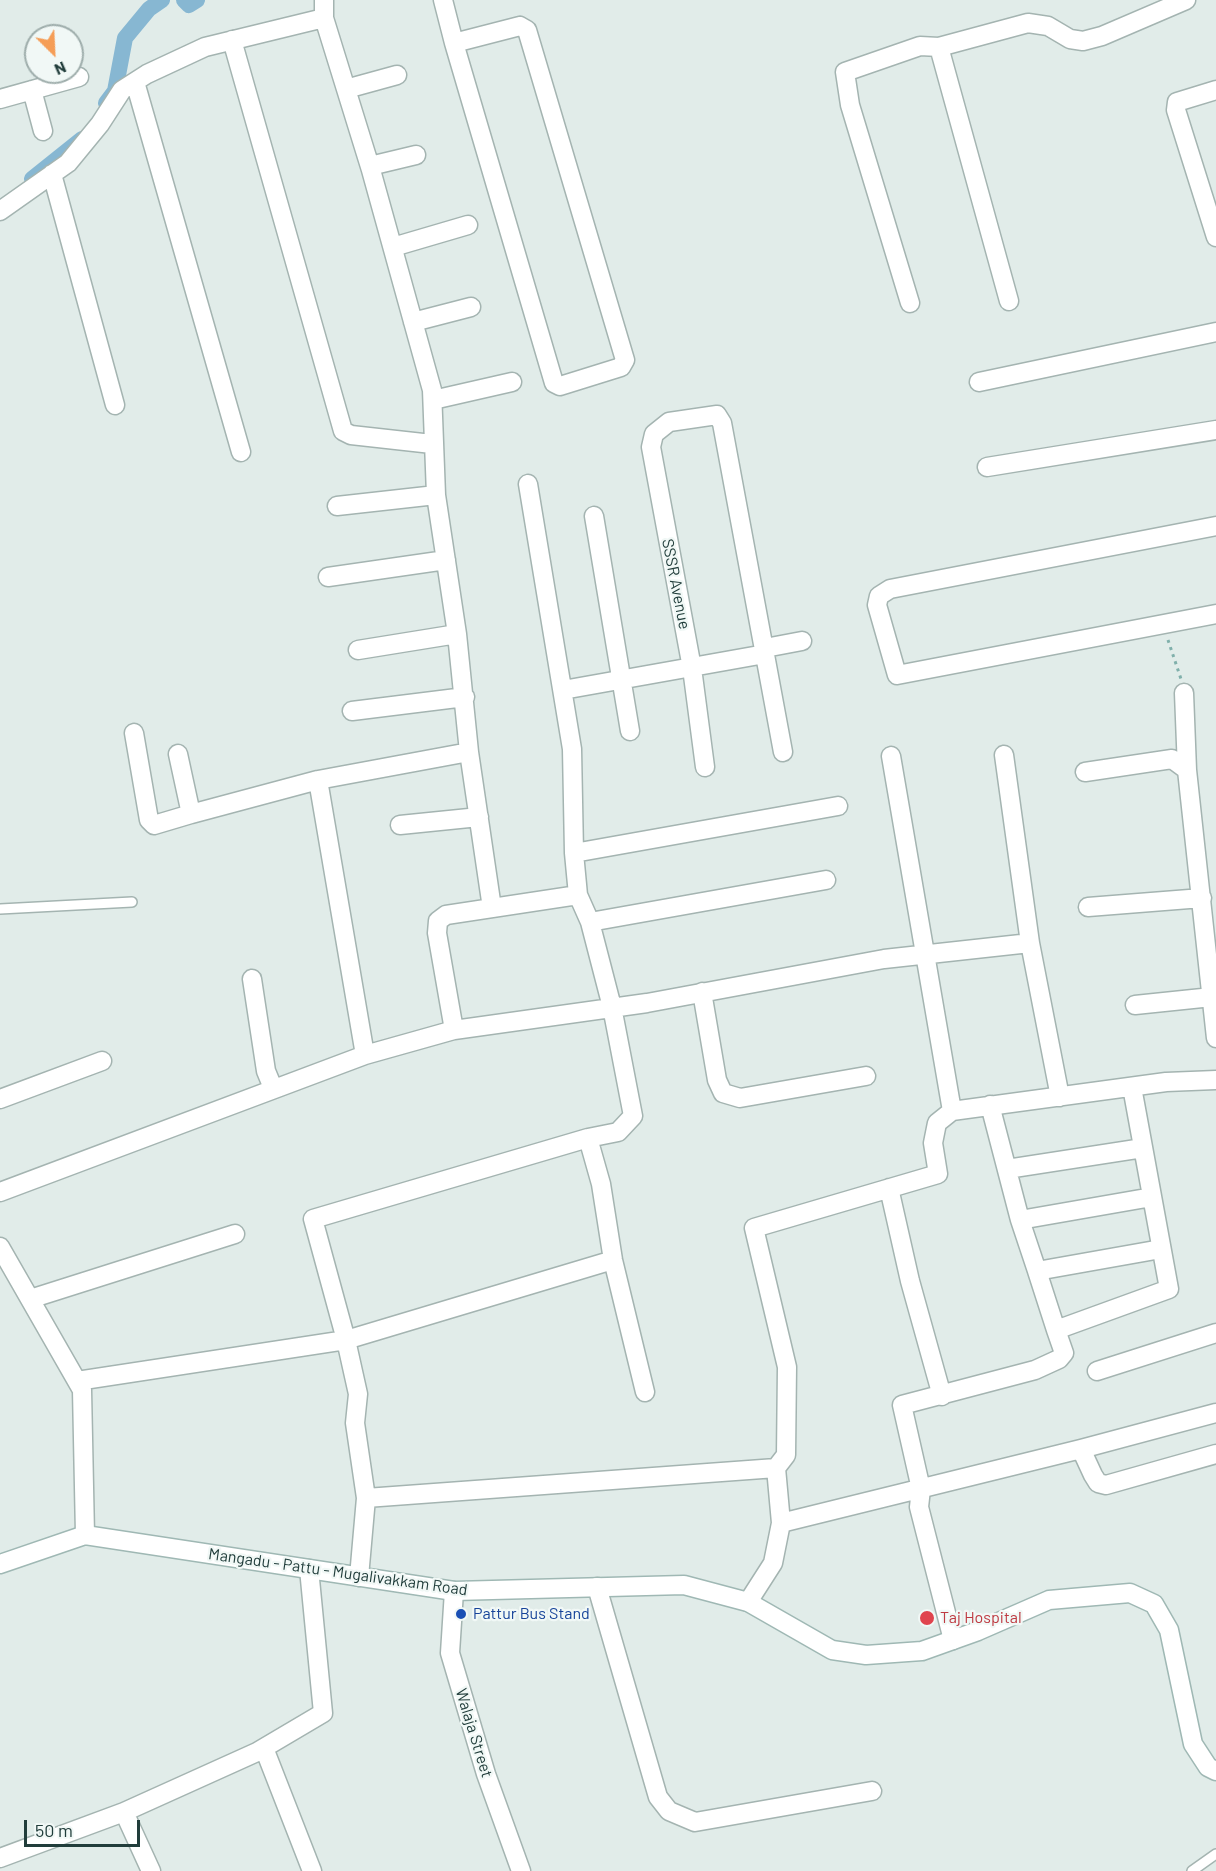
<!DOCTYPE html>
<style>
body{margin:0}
#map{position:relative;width:1216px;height:1871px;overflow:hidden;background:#e1ece9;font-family:Barlow,sans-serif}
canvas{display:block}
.north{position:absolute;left:24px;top:24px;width:60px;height:60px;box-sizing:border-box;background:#f1f8f6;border:2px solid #9eadab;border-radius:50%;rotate:156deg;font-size:16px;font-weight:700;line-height:24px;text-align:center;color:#213d3b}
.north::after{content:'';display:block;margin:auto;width:21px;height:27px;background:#f59d56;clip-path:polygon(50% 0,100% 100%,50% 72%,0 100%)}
.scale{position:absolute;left:24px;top:1820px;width:116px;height:27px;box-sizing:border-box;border:3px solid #213d3b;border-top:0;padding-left:8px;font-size:18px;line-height:21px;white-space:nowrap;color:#213d3b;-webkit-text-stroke:4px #f1f8f6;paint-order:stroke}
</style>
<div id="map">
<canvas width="1216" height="1871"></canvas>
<div class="north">N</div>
<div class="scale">50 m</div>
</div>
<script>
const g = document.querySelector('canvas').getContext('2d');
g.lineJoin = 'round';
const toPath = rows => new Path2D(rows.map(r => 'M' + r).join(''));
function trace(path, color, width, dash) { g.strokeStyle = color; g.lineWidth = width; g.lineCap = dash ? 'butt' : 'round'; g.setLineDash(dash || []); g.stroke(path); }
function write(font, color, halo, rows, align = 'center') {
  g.font = font + ' Barlow,sans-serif'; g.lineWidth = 4.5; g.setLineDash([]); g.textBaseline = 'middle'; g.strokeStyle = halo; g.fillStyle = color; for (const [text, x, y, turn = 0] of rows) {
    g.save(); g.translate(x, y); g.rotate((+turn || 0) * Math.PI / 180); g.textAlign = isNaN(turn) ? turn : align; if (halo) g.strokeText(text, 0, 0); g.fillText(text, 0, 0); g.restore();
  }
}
const canal = toPath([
 [184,0,189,5,197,0],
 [106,103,115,91,125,38,149,9,162,0],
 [32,179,82,139]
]);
const path = toPath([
 [1168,640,1181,679]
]);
const lane = toPath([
 [0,909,132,902],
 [1192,1871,1216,1854]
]);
const street = toPath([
 [443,0,454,43],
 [520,26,527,30,625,360,621,367,560,386,554,383,454,43,520,26],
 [232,40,343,431,351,435,432,444],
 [135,82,241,452],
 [346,89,397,75],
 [32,90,43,131],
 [1216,90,1177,102,1176,110,1216,237],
 [0,99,79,77],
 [370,166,416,155],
 [52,174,115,405],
 [0,211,68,163,100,124,122,90,147,74,205,47,324,18],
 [393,247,468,225],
 [1009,301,939,47,1028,23,1048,26,1070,39,1083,41,1102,36,1186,0],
 [910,303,850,105,845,72,920,46,939,47],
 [413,322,471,307],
 [979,382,1216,332],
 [433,400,512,382],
 [987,467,1216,430],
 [528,484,572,749,574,853],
 [337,506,436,495],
 [594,516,630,731],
 [1216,526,890,589,879,596,877,605,897,675,1216,614],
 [328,577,446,560],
 [358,650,457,634],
 [563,690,765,654,765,648,802,641],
 [1184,693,1187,770],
 [352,711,465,697],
 [134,733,149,820,154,825,191,814],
 [469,752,492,908],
 [178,754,191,814,318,780],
 [1004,755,1030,943],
 [891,756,952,1111],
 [705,767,692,668,651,447,654,434,669,422,717,415,722,423,783,752],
 [1085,772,1172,759,1187,770,1216,1038],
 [400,825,479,817],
 [578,895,590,922,826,880],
 [1088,907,1202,898],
 [252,979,266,1071,273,1088],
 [702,992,717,1080,723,1093,740,1098,866,1076],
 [1135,1005,1212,997],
 [454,1030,647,1003,884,959,1030,943,1060,1097],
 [365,1055,454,1030,437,933,438,921,446,915,578,895,574,853,838,806],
 [1132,1087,1169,1289,1056,1330,1037,1271,1161,1249],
 [0,1099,102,1061],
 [990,1105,1020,1220,1152,1197],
 [588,1138,618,1132,633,1116,612,1007,590,922],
 [1007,1169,1143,1148],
 [889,1188,910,1281,942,1396],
 [0,1192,365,1055,318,780,469,752,457,634,436,495,432,390,371,170,324,18,324,0],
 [1020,1220,1037,1271],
 [0,1247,82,1390,85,1535],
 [613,1260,346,1340,358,1394,355,1423,366,1498,776,1468],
 [30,1299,235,1234],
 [1097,1371,1216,1333],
 [77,1381,346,1340,313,1219,588,1138,601,1184,613,1260,645,1392],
 [1081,1449,1093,1475,1098,1483,1106,1485,1216,1454],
 [781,1523,1081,1449,1216,1413],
 [359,1577,366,1498],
 [597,1587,658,1797,669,1811,695,1822,872,1791],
 [454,1591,450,1653,486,1774,521,1871],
 [748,1602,773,1563,781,1523,776,1468,786,1455,787,1367,754,1228,938,1174,933,1143,937,1123,952,1111,1166,1082,1216,1080],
 [953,1640,919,1507,921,1489,902,1405,1035,1370,1059,1359,1064,1353,1056,1330],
 [264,1748,312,1871],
 [124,1812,151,1871],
 [0,1858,124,1812,257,1752,323,1713,309,1569]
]);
const secondary = toPath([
 [0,1564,85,1535,454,1591,684,1585,748,1602,832,1650,866,1655,922,1651,978,1631,1049,1600,1130,1593,1154,1604,1169,1630,1193,1744,1208,1767,1216,1771]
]);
const markers = [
 [461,1614,6,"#1a4fb4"],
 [927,1618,8,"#e0444e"]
];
const streetNames = [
 ["SSSR Avenue",676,584,79],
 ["Mangadu - Pattu - Mugalivakkam Road",338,1572,8],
 ["Walaja Street",474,1733,73]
];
const transitNames = [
 ["Pattur Bus Stand",473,1614]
];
const healthNames = [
 ["Taj Hospital",940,1618]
];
trace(canal, '#87b7d2', 16);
trace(lane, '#a4b4b1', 12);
trace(street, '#a4b4b1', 21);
trace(secondary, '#9fb8b4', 21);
trace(path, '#80b0ab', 3, [3, 4.5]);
trace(lane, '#fff', 9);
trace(street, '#fff', 18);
trace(secondary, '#fff', 18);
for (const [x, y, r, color] of markers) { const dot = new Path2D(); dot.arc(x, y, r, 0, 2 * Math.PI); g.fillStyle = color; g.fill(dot); trace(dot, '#f1f8f6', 2); }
write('16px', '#213d3b', '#f1f8f6', streetNames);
write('16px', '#164399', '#f1f8f6', transitNames, 'left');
write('16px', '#be3a42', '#f1f8f6', healthNames, 'left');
</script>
